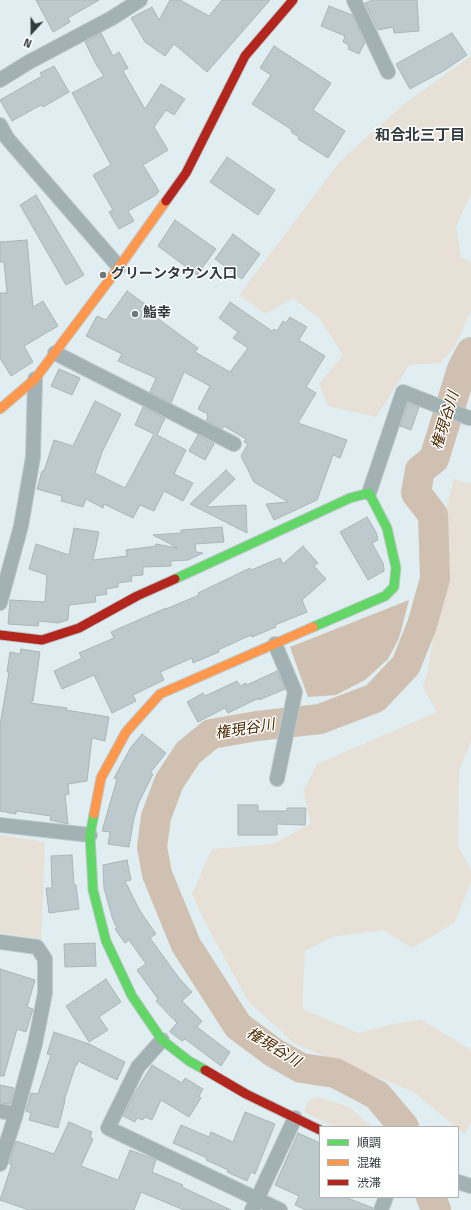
<!DOCTYPE html>
<meta charset="utf-8">
<style>
body{margin:0}
#map{position:relative;width:471px;height:1210px;overflow:hidden;background:#e1eef1;font-family:"Titillium Web","Noto Sans JP",sans-serif}
canvas{display:block}
.legend{position:absolute;left:319px;top:1126px;width:140px;height:72px;box-sizing:border-box;background:#fff;border:1px solid #adb1b1;margin:0;padding:5px 7px;list-style:none;font-size:12px;color:#313b3d}
.legend li{display:flex;align-items:center;gap:8px;height:20px}
.legend b{width:20px;border:1px solid #adb1b1}
.north{position:absolute;left:12px;top:12px;width:40px;height:40px;-webkit-text-stroke:3px #fff;paint-order:stroke;rotate:201deg;font-size:11px;font-weight:700;line-height:16px;text-align:center;color:#313b3d}
.north::after{content:'';display:block;margin:auto;width:14px;height:18px;background:#313b3d;clip-path:polygon(50% 0,100% 100%,50% 72%,0 100%)}
</style>
<div id="map">
<canvas width="471" height="1210"></canvas>
<ul class="legend">
<li><b style="height:5px;background:#63d668"></b>順調</li>
<li><b style="height:5px;background:#ff974d"></b>混雑</li>
<li><b style="height:5px;background:#b3261e"></b>渋滞</li>
</ul>
<div class="north">N</div>
</div>
<script>
const g = document.querySelector('canvas').getContext('2d');
g.lineJoin = 'round';
function fillPath(path, color) { g.fillStyle = color; g.fill(path, 'evenodd'); }
const toPath = rows => new Path2D(rows.map(r => 'M' + r).join(''));
function trace(path, color, width, dash) { g.strokeStyle = color; g.lineWidth = width; g.lineCap = dash ? 'butt' : 'round'; g.setLineDash(dash || []); g.stroke(path); }
function write(font, color, halo, rows, align = 'center') {
  g.font = font + ' "Titillium Web","Noto Sans JP",sans-serif'; g.lineWidth = 3; g.setLineDash([]); g.textBaseline = 'middle'; g.strokeStyle = halo; g.fillStyle = color; for (const [text, x, y, turn = 0] of rows) {
    g.save(); g.translate(x, y); g.rotate((+turn || 0) * Math.PI / 180); g.textAlign = isNaN(turn) ? turn : align; if (halo) g.strokeText(text, 0, 0); g.fillText(text, 0, 0); g.restore();
  }
}
const green = toPath([
 [471,56,471,193,456,227,461,257,471,263,471,311,454,348,440,363,409,365,376,417,328,406,319,384,343,355,319,318,293,298,266,314,239,295,341,160,403,105],
 [454,479,471,484,471,741,459,771,458,846,471,871,471,882,454,923,412,948,383,930,332,937,305,951,303,987,303,1009,358,1033,397,1023,422,1020,471,1050,471,1122,464,1134,458,1129,458,1127,456,1127,414,1092,295,1044,248,1001,206,924,192,894,212,849,273,844,311,823,303,791,317,764,437,712,423,687,428,671,444,565,444,516],
 [0,835,45,842,41,939,0,933],
 [317,1097,349,1107,372,1127,335,1127,304,1112,308,1101]
]);
const water = toPath([
 [409,600,399,638,388,659,365,680,336,695,308,697,290,647]
]);
const river = toPath([
 [404,1127,377,1095,335,1073,301,1068,273,1052,238,1026,186,945,157,874,152,847,156,817,169,782,188,753,211,734,257,726,320,719,375,698,406,665,422,625,435,579,433,515,416,493,420,470,434,459,462,369,471,352],
 [431,1197,436,1210]
]);
const building = toPath([
 [36,0,99,0,68,18,70,22,53,32,36,0],
 [170,0,180,0,209,16,222,0,270,0,207,72,174,44,165,56,145,42,131,18,152,7,159,20,170,0],
 [373,0,417,0,419,31,394,33,393,27,378,30,365,3,373,0],
 [329,6,352,15,365,42,359,54,348,49,349,45,343,42,345,36,321,26,329,6],
 [101,33,113,56,119,52,128,68,123,71,145,109,161,84,185,99,174,115,166,110,154,127,168,150,143,165,159,191,156,195,128,211,134,221,119,229,109,212,113,210,93,175,111,165,72,93,104,76,97,66,85,42,101,33],
 [452,33,467,55,445,70,410,89,396,64,452,33],
 [274,46,331,83,313,110,345,131,328,158,298,139,299,137,291,132,292,130,252,104,271,75,260,68,274,46],
 [54,66,69,92,43,107,41,105,12,121,0,100,42,76,40,73,54,66],
 [227,157,275,190,258,215,210,182,227,157],
 [36,195,84,275,66,285,20,205,36,195],
 [175,220,216,249,197,275,158,246,175,220],
 [233,234,260,254,242,279,215,259,233,234],
 [27,240,33,307,43,301,58,326,24,346,33,362,11,376,0,358,0,293,7,293,4,262,0,262,0,242,27,240],
 [127,291,156,312,153,315,198,348,195,352,230,372,248,348,233,338,238,332,219,318,230,302,272,331,274,329,277,331,283,321,286,323,290,317,307,327,299,340,325,356,306,387,316,393,298,423,347,440,340,458,333,455,317,500,274,520,266,504,288,502,254,482,241,456,248,444,244,442,246,439,224,426,222,429,206,420,208,417,207,416,208,414,198,409,210,386,184,372,171,403,150,392,156,378,118,361,122,354,86,336,97,316,106,320,127,291],
 [59,369,80,378,72,395,51,386,59,369],
 [95,401,121,414,102,452,95,473,125,488,154,434,135,425,143,407,165,418,157,435,186,450,174,474,193,483,183,501,164,491,154,511,140,505,133,518,104,504,103,508,86,499,83,507,61,501,62,496,37,489,42,471,44,471,54,440,73,446,95,401],
 [408,403,419,407,411,430,400,426,408,403],
 [198,435,214,444,205,460,189,451,198,435],
 [226,470,235,479,206,507,246,505,247,533,190,504,226,470],
 [367,517,376,532,378,540,372,543,383,563,384,569,384,571,368,580,340,532,367,517],
 [222,527,224,542,195,544,196,552,203,553,188,560,171,561,171,566,143,567,143,575,131,576,132,581,118,583,118,587,106,589,107,594,95,596,96,602,69,605,68,620,58,623,39,621,38,626,8,624,10,600,45,602,47,575,29,569,36,544,69,555,74,528,99,532,93,560,127,556,126,550,156,546,156,544,178,548,153,535,181,533,181,530,222,527],
 [303,546,318,563,314,566,326,579,302,600,307,612,275,625,276,627,252,637,251,635,218,650,219,652,193,663,192,658,160,672,164,680,133,695,136,701,112,713,94,675,62,689,54,671,82,658,79,653,114,638,111,632,166,608,166,609,199,595,198,593,250,568,251,570,280,558,283,564,303,546],
 [21,649,40,652,33,701,30,703,67,708,66,710,109,717,105,741,92,738,87,781,68,784,69,794,65,795,68,824,50,820,51,816,16,811,16,814,0,811,0,725,9,672,7,672,10,652,20,654,21,649],
 [277,671,285,689,259,700,259,698,228,713,225,708,198,722,187,702,203,693,205,696,237,681,240,686,246,683,247,685,277,671],
 [142,734,166,753,150,773,153,774,139,802,134,818,129,847,108,844,110,832,102,831,117,779,114,778,131,747,142,734],
 [238,805,258,805,258,811,287,811,287,808,306,808,305,825,277,824,277,835,238,835,238,805],
 [72,855,74,885,76,885,79,909,49,913,46,888,52,888,51,856,72,855],
 [127,860,131,880,125,881,140,911,156,934,150,938,179,978,192,992,182,1001,202,1021,197,1027,230,1052,221,1066,185,1039,182,1041,170,1032,170,1031,177,1023,156,1001,158,999,137,970,146,964,129,940,125,943,115,929,117,928,113,920,104,888,103,865,127,860],
 [95,943,96,966,65,967,64,944,95,943],
 [0,969,35,980,27,1007,33,1009,26,1032,17,1029,4,1076,0,1076,0,969],
 [106,979,121,1002,99,1017,108,1030,89,1042,66,1006,106,979],
 [54,1032,89,1044,125,1062,117,1080,78,1061,77,1065,76,1064,64,1101,65,1101,58,1128,29,1120,31,1113,26,1111,31,1093,38,1094,51,1055,47,1054,54,1032],
 [152,1065,182,1083,185,1078,203,1089,199,1096,201,1098,189,1117,161,1100,152,1120,145,1117,143,1120,137,1118,135,1122,123,1116,133,1096,152,1065],
 [0,1085,14,1088,10,1104,0,1103,0,1085],
 [245,1112,275,1124,255,1174,251,1172,247,1181,227,1172,228,1170,206,1160,207,1158,173,1143,181,1125,209,1137,211,1132,233,1142,245,1112],
 [69,1122,92,1132,90,1137,93,1139,81,1166,118,1180,130,1150,156,1160,152,1172,183,1185,182,1187,231,1210,184,1210,141,1192,134,1210,29,1210,0,1200,12,1164,9,1164,16,1141,54,1154,69,1122],
 [298,1133,320,1143,320,1197,345,1197,373,1208,373,1210,306,1210,295,1205,299,1196,275,1185,298,1133]
]);
const street = toPath([
 [354,0,388,72],
 [0,80,29,62,112,18,140,0],
 [0,125,7,138,119,267],
 [55,353,234,444],
 [369,493,403,392,469,418],
 [0,603,21,526,33,457,35,379],
 [275,644,295,692,277,779],
 [0,825,90,835],
 [0,942,37,947,45,959,45,993,35,1044,16,1114,0,1164],
 [162,1040,138,1067,108,1128,280,1210],
 [0,1111,16,1114],
 [458,1182,471,1186],
 [252,1210,295,1118],
 [381,1210,386,1197]
]);
const fast = toPath([
 [175,579,350,498,369,493,387,528,396,568,394,587,385,596,313,627],
 [94,814,90,835,93,890,106,941,132,996,162,1040,189,1061,205,1070]
]);
const slow = toPath([
 [0,409,35,379,119,267,166,201],
 [94,814,101,778,126,732,160,694,313,627]
]);
const jam = toPath([
 [166,201,186,173,245,56,293,0],
 [0,635,42,640,79,628,137,596,175,579],
 [205,1070,246,1094,320,1130]
]);
const markers = [
 [103,275,4,"#6f7a7c"],
 [135,314,4,"#6f7a7c"]
];
const poiNames = [
 ["グリーンタウン入口",111,275],
 ["鮨幸",143,314]
];
const neighbourhoodNames = [
 ["和合北三丁目",420,136]
];
const waterNames = [
 ["権現谷川",446,421,-73],
 ["権現谷川",245,730,-9],
 ["権現谷川",273,1048,32]
];
fillPath(green, '#e6e0d6');
fillPath(water, '#d0c0b1');
trace(river, '#d0c0b1', 30);
fillPath(building, '#bccacd');
trace(building, '#abb5b7', 1);
trace(street, '#bfc9cb', 16);
trace(fast, '#bfc9cb', 11);
trace(slow, '#bfc9cb', 11);
trace(jam, '#bfc9cb', 11);
trace(street, '#a2b1b4', 14);
trace(fast, '#63d668', 9);
trace(slow, '#ff974d', 9);
trace(jam, '#b3261e', 9);
for (const [x, y, r, color] of markers) { const dot = new Path2D(); dot.arc(x, y, r, 0, 2 * Math.PI); g.fillStyle = color; g.fill(dot); trace(dot, '#fff', 1.5); }
write('bold 14px', '#313b3d', '#fff', poiNames, 'left');
write('bold 15px', '#313b3d', '#fff', neighbourhoodNames);
write('italic 15px', '#4e2a00', '#fff', waterNames);
</script>
